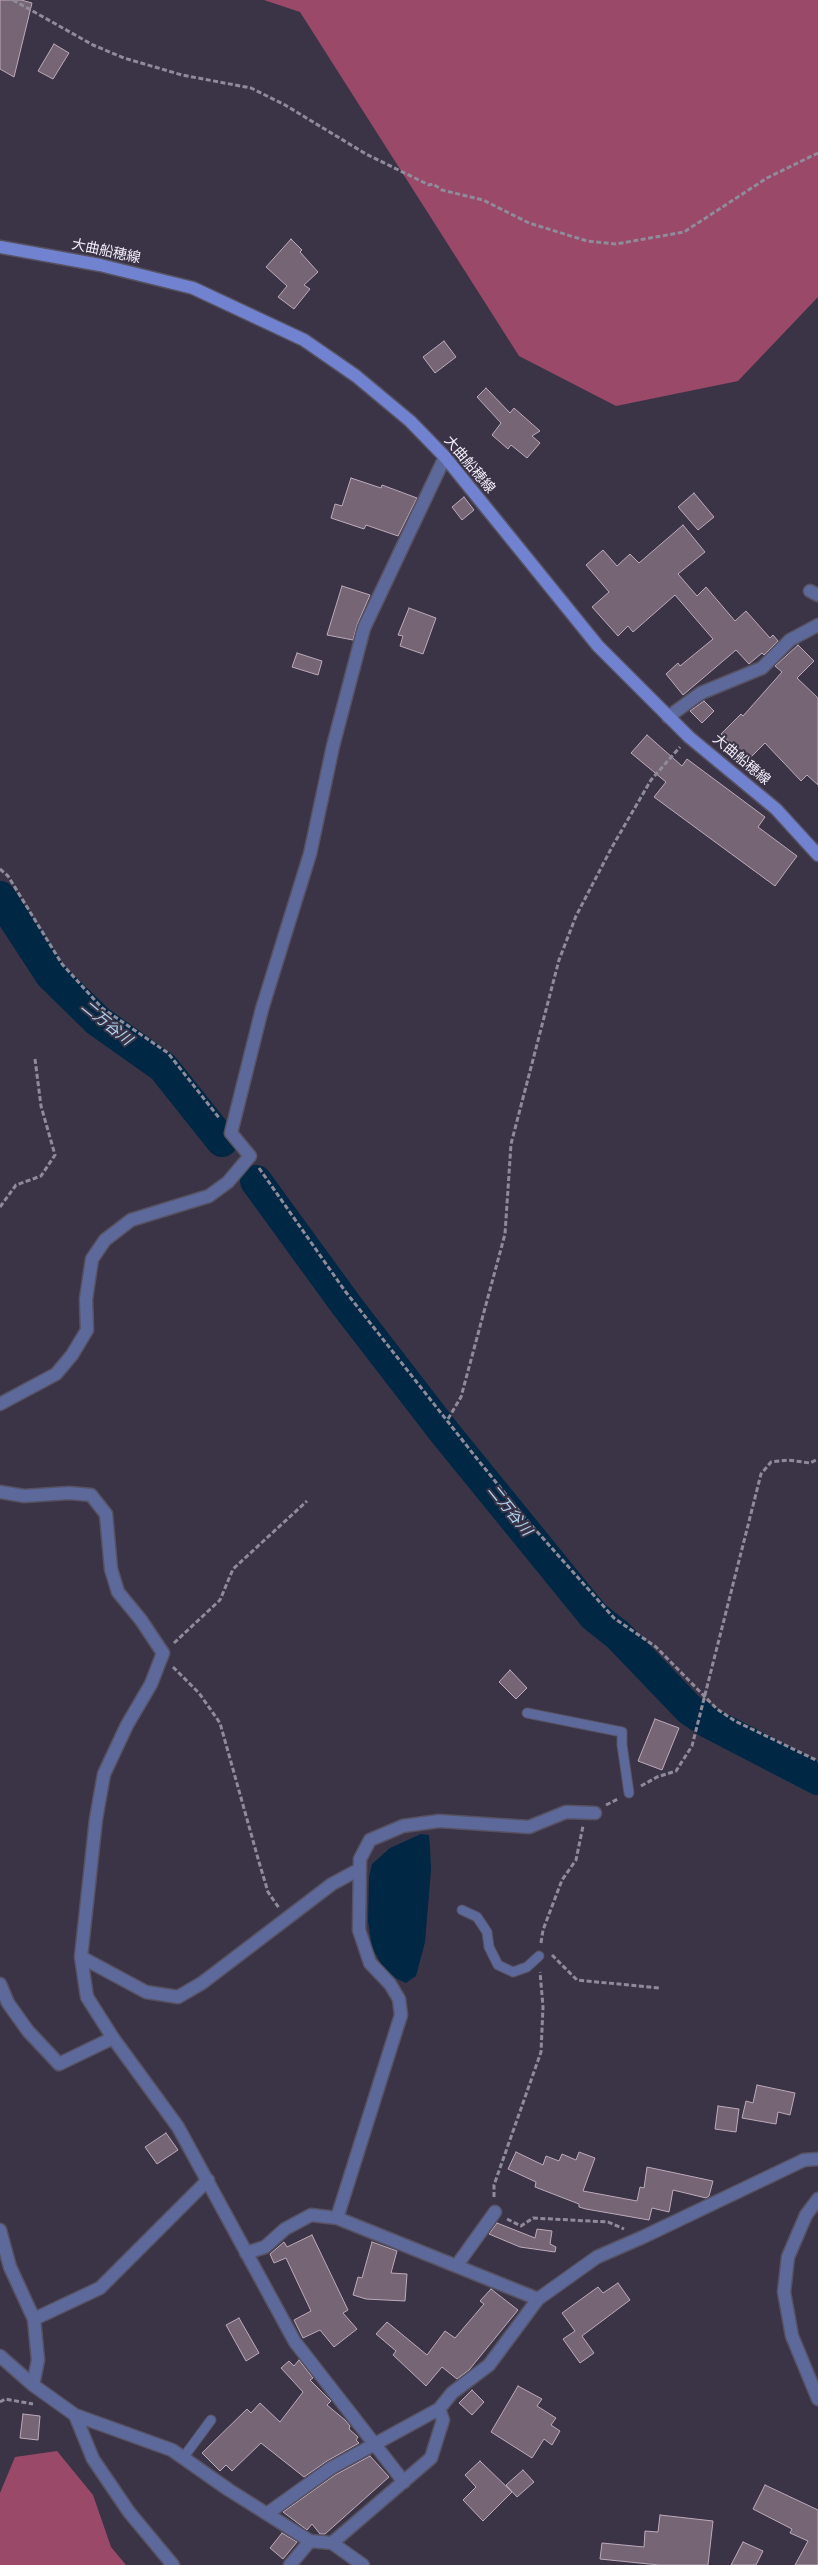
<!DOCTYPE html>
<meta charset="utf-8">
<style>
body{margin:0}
canvas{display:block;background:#3a3446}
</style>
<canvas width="818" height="2565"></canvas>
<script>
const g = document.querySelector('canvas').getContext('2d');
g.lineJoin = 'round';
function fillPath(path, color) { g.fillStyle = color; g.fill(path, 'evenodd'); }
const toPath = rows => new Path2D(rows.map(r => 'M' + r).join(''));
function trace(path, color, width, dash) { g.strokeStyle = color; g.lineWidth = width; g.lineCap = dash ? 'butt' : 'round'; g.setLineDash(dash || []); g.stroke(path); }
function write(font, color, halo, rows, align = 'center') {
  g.font = font + ' Poppins,"Noto Sans JP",sans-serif'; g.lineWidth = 4; g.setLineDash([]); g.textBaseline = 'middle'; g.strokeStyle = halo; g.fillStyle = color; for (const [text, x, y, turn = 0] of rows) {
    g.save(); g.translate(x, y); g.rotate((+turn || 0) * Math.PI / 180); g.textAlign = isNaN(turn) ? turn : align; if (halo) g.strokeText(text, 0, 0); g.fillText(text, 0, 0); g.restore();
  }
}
const forest = toPath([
 [264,0,818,0,818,297,738,381,616,406,519,356,300,12],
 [57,2451,93,2495,111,2547,126,2565,0,2565,0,2493,15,2457]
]);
const water = toPath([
 [421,1834,429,1835,430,1847,431,1870,425,1942,416,1976,406,1983,395,1978,382,1965,372,1948,368,1921,369,1877,372,1864,390,1848]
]);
const river = toPath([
 [0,897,51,975,98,1021,163,1067,222,1141],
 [256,1181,347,1306,445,1433,594,1616,618,1635,689,1709,708,1722,818,1779]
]);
const building = toPath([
 [0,0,21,0,32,3,14,77,0,69,0,0],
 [54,44,69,53,53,79,38,71,54,44],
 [291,239,302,250,300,252,318,272,304,285,310,289,294,309,278,297,287,286,266,267,291,239],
 [444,341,456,357,435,373,423,357,444,341],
 [486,388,510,413,514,408,540,431,532,436,540,443,527,458,511,445,508,449,492,435,501,423,477,397,486,388],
 [351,478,381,488,382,485,417,498,398,536,366,525,364,529,331,518,335,504,342,506,351,478],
 [694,493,714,517,698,530,678,507,694,493],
 [464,497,474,510,462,520,452,507,464,497],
 [683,525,705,552,678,574,697,596,706,587,735,621,746,611,770,638,773,635,778,641,764,655,762,653,749,664,736,650,683,695,666,674,678,663,680,666,713,639,675,595,633,632,628,626,618,636,592,607,609,592,586,565,603,550,617,566,630,554,639,563,683,525],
 [342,586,370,595,357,625,353,640,327,635,342,586],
 [409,608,436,618,423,654,400,646,403,636,398,635,409,608],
 [798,645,814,661,797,678,818,698,818,785,807,775,801,781,765,743,748,760,721,734,741,714,743,716,782,672,775,666,798,645],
 [297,653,322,661,318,675,292,667,297,653],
 [704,701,714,711,702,723,690,711,704,701],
 [647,735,682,766,687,759,765,817,758,827,797,856,775,886,654,797,666,782,631,753,647,735],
 [510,1670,527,1688,516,1699,499,1682,510,1670],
 [655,1719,679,1728,662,1770,638,1761,655,1719],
 [757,2085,795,2093,790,2115,778,2112,776,2124,742,2118,746,2101,753,2103,757,2085],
 [718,2106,739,2109,736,2132,715,2129,718,2106],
 [166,2133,178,2150,157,2164,145,2147,166,2133],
 [516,2152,543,2165,546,2156,559,2161,562,2154,576,2160,579,2152,595,2158,583,2191,637,2201,640,2187,644,2188,647,2167,713,2181,709,2196,706,2198,673,2190,669,2212,652,2208,649,2220,586,2209,579,2207,579,2204,535,2187,536,2182,508,2169,516,2152],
 [497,2223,535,2238,537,2229,552,2231,550,2244,556,2247,555,2252,520,2247,489,2234,497,2223],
 [312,2235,348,2310,343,2313,357,2329,334,2347,320,2330,303,2338,294,2320,311,2311,286,2258,274,2263,270,2254,284,2242,287,2247,312,2235],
 [372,2242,397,2251,391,2273,407,2274,405,2301,366,2299,353,2295,358,2277,362,2278,372,2242],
 [618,2283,630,2300,582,2336,594,2353,580,2363,563,2339,575,2331,562,2313,598,2287,603,2293,618,2283],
 [491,2289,518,2310,469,2370,457,2379,442,2367,426,2386,393,2355,396,2351,376,2334,387,2322,427,2355,445,2331,455,2338,484,2304,480,2301,491,2289],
 [239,2318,259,2353,246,2361,226,2325,239,2318],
 [299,2360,313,2378,310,2380,331,2401,327,2405,345,2420,350,2426,349,2429,358,2437,356,2440,359,2443,327,2461,304,2477,261,2443,232,2471,226,2465,220,2471,202,2453,247,2409,251,2413,260,2403,280,2422,303,2392,281,2368,289,2361,294,2366,299,2360],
 [518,2386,542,2399,537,2406,556,2418,551,2425,560,2431,552,2445,544,2439,532,2458,491,2432,518,2386],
 [472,2390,484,2402,472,2415,459,2403,472,2390],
 [23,2414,40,2416,38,2440,20,2438,23,2414],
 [370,2456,389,2477,325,2534,320,2534,312,2524,307,2530,283,2512,335,2475,370,2456],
 [480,2461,512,2492,483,2521,463,2500,476,2487,465,2475,480,2461],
 [523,2470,534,2482,517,2497,506,2485,523,2470],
 [765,2485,818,2510,818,2565,795,2565,808,2541,790,2533,792,2529,753,2509,765,2485],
 [660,2515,713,2521,708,2565,659,2565,600,2559,602,2543,644,2547,645,2531,658,2532,660,2515],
 [282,2533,297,2542,283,2559,270,2548,282,2533],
 [743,2542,763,2551,756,2565,731,2565,743,2542]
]);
const path = toPath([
 [13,0,93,45,124,58,182,75,251,88,285,105,366,154,429,185,433,184,442,190,483,200,529,223,587,241,616,244,684,232,767,178,818,153],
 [0,869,8,876,62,964,102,1008,168,1053,220,1119],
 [259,1168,345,1291,478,1460,524,1517,614,1618,656,1647,717,1709,735,1721,818,1761],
 [0,1207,16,1185,41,1176,55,1155,41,1106,35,1059],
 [448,1419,461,1397,505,1234,511,1144,559,960,576,916,612,847,651,780,680,747],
 [174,1643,220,1600,233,1569,307,1501],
 [173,1667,199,1693,220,1723,259,1862,268,1892,279,1908],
 [641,1786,657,1777,676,1771,692,1746,761,1474,771,1462,788,1460,810,1463,818,1459],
 [606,1805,618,1799],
 [541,1943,543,1930,562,1880,576,1860,583,1826],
 [552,1955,577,1980,659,1988],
 [494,2197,494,2185,541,2052,543,2007,540,1972],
 [507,2219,521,2226,533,2218,608,2222,624,2229],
 [0,2402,5,2399,33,2404]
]);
const service = toPath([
 [527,1713,622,1732,622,1745,629,1793],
 [462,1910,477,1917,487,1932,489,1947,498,1965,513,1972,527,1967,539,1956],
 [183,2458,211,2420]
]);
const minor = toPath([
 [810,591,818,595],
 [668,717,701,693,762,668,790,640,818,625],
 [0,1404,56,1374,72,1355,87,1330,86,1299,92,1259,105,1240,131,1220,209,1196,228,1182,250,1156,231,1133,262,1009,310,854,333,746,364,628,445,457],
 [0,1492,24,1496,69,1493,91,1495,106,1514,111,1569,118,1592,141,1620,163,1653,151,1684,127,1725,104,1774,96,1819,81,1957,87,1997,113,2038],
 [81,1957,146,1992,178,1997,202,1983,332,1884,360,1869],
 [0,1984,8,2003,28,2031,59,2064,113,2038,178,2127,295,2342,404,2482],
 [337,2218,401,2015,399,1999,390,1984,370,1963,359,1930,360,1859,370,1840,403,1826,439,1821,529,1827,566,1812,595,1813],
 [0,2230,10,2267,34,2319,38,2360,33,2385],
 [246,2253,265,2247,285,2229,311,2215,337,2218,538,2299],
 [457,2265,495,2212],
 [34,2319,100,2288,208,2180],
 [0,2356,33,2385,75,2415,172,2450,229,2490,310,2541,332,2543,363,2565],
 [75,2415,93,2459,129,2512,173,2565],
 [268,2513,331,2468,439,2409,452,2393,489,2365,538,2299,597,2257,643,2237,804,2160,818,2159],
 [332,2543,431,2458,443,2420,439,2409],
 [290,2565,310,2541]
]);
const tertiary = toPath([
 [818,2199,806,2215,788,2257,784,2292,792,2336,818,2399]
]);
const secondary = toPath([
 [0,247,100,265,193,288,304,340,356,376,410,421,445,457,598,646,689,737,776,809,818,855]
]);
const streetNames = [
 ["大曲船穂線",106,252,12],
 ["大曲船穂線",469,465,50],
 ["大曲船穂線",741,760,40]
];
const waterNames = [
 ["二万谷川",106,1024,39],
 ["二万谷川",509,1511,51]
];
fillPath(forest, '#9a4969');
fillPath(water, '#002845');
trace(river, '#002845', 32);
fillPath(building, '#766574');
trace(building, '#bdaabb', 1);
trace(service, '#575263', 11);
trace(minor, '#575263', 15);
trace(tertiary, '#575263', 15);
trace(secondary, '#575263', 15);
trace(path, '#908b9a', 3, [5, 2.5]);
trace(service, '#5d699a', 9);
trace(minor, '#5d699a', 12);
trace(tertiary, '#5d699a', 12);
trace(secondary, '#7183d0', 12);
write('14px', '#f2eefa', '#3a3446', streetNames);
write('italic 15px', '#b0d4f3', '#3a3446', waterNames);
</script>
